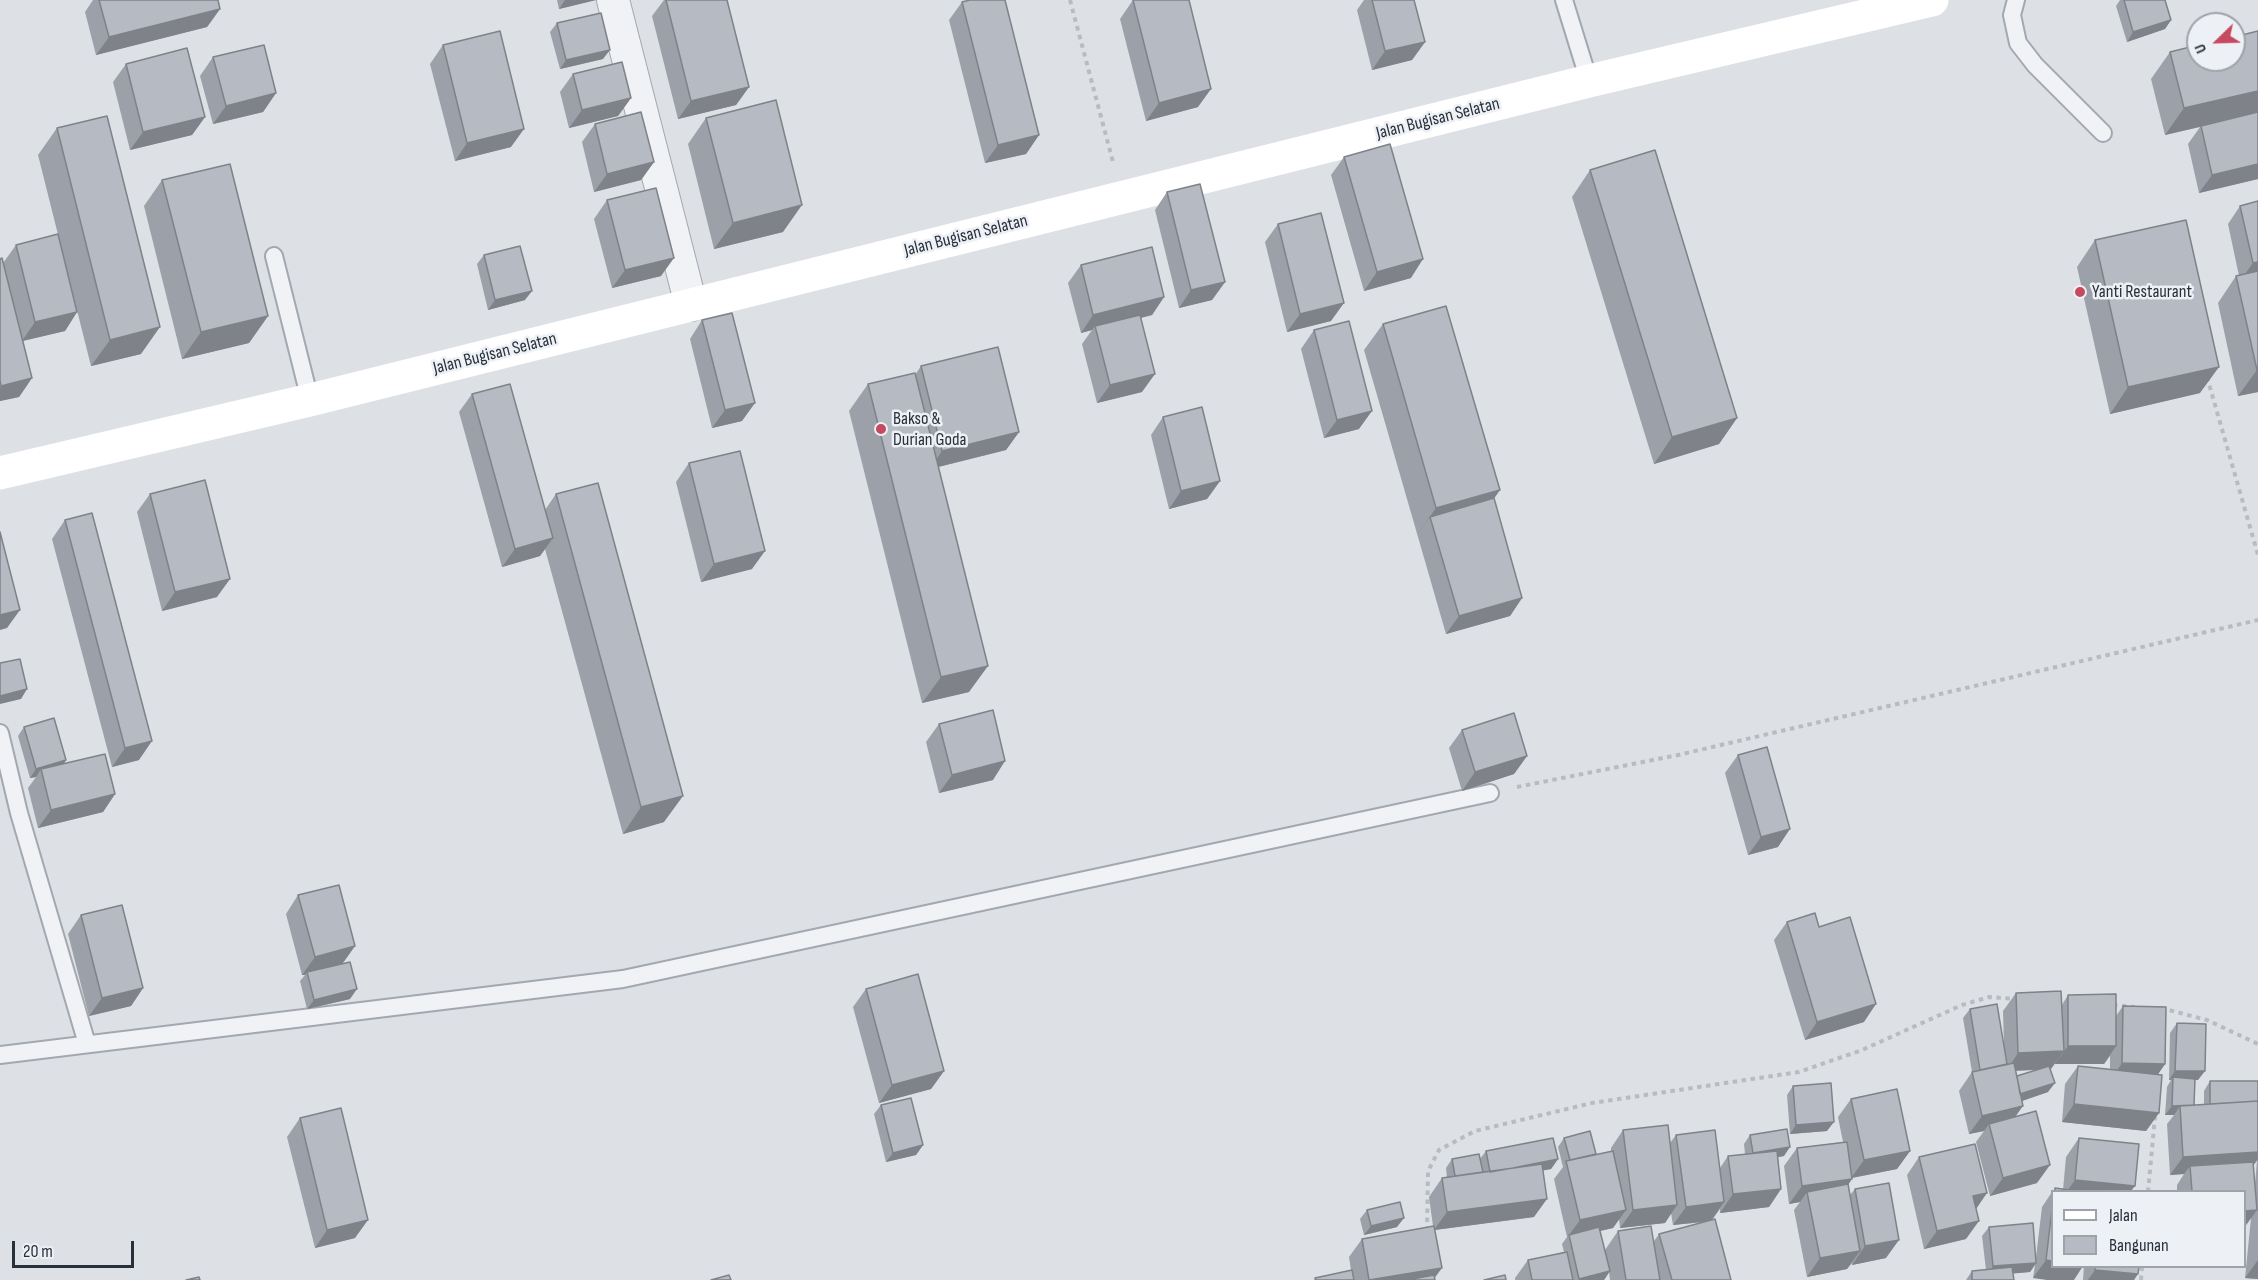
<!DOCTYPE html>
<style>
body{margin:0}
#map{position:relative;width:2258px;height:1280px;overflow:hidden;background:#dde1e6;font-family:"Sofia Sans Condensed",sans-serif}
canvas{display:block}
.legend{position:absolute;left:2051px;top:1190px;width:195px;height:78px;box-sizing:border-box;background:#edf0f4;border:2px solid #9ea3aa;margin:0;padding:8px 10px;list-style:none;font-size:18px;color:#28303c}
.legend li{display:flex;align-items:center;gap:12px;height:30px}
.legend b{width:30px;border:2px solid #9ea3aa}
.north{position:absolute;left:2186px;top:12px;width:60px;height:60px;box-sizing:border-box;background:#edf0f4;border:2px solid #9ea3aa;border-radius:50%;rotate:247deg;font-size:16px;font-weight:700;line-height:24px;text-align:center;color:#28303c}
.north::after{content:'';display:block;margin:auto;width:21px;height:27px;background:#c5495f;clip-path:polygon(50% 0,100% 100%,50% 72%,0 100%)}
.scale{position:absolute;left:12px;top:1241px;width:122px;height:27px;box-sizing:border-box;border:3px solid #28303c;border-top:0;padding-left:8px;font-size:18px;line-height:21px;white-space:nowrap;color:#28303c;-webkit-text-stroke:4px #edf0f4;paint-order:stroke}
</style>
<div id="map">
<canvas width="2258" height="1280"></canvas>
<ul class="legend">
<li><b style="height:8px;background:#fff"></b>Jalan</li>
<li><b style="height:16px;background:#b5bac3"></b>Bangunan</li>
</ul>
<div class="north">U</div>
<div class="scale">20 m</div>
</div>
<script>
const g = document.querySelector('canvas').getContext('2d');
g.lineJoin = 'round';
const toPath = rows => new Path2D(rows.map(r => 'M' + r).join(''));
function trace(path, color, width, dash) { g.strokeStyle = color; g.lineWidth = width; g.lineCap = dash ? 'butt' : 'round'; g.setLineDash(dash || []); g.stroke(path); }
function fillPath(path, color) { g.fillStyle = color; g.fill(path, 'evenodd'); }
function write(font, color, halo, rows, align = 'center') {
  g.font = font + ' "Sofia Sans Condensed",sans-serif'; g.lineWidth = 5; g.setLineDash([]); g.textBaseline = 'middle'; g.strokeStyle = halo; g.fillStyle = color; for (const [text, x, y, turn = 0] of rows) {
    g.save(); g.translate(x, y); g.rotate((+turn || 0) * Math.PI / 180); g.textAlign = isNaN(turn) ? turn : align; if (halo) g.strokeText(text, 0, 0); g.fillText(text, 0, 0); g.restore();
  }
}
const path = toPath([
 [1070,0,1113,162],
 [2207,377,2258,555],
 [1517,787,1678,755,2258,620],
 [2113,1005,2135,1007],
 [2161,1008,2207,1020,2258,1044],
 [2148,1192,2155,1117],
 [1427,1231,1428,1171,1439,1150,1475,1131,1592,1103,1799,1072,1862,1050,1962,1005,1989,997,2016,999],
 [2141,1280,2142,1266]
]);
const lane = toPath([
 [1564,0,1589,81],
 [2016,0,2012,15,2018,43,2035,65,2103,133],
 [274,256,310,400],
 [0,733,19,813,87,1044],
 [0,1055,623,979,1490,793]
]);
const street = toPath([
 [613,0,691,305]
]);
const secondary = toPath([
 [0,473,310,400,1589,81,1932,0]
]);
const wall = toPath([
 [93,0,218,0,220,9,207,27,96,55,85,12],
 [557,0,596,0,559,9],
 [664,0,727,0,749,87,736,105,678,119,652,16],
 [1133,0,1198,107,1146,121,1120,19],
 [1364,0,1414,0,1425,42,1412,60,1372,70,1357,10],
 [2120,0,2165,0,2171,20,2165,29,2127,42,2116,6],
 [962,2,1039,135,1026,154,985,163,949,20],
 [557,23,603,59,560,69,550,32],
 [443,45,511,147,455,161,430,64],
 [2170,52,2258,179,2199,193,2188,144,2200,127,2165,135,2151,79],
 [213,57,276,93,263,112,213,124,200,76],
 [126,64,205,117,192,135,130,150,113,82],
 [573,74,631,98,618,116,569,128,560,92],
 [706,118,783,232,714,249,688,144],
 [595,124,654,162,641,180,594,192,582,142],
 [57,128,141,354,91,366,38,155],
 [1344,157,1411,278,1364,291,1331,175],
 [1590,170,1737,418,1719,444,1654,464,1572,197],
 [162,180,268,316,249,343,182,359,144,206],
 [1167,192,1225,282,1212,300,1179,308,1155,210],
 [607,200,661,276,612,288,594,219],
 [2258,201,2258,392,2238,396,2218,303,2236,276,2239,276,2228,224,2240,206],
 [1278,224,1331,321,1287,332,1265,242],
 [2095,240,2200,393,2110,414,2077,267],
 [16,245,77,312,65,331,23,341,32,378,19,397,0,401,0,259,3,263],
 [484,255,525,300,488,310,477,264],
 [1081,265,1164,297,1152,315,1141,318,1142,392,1097,403,1082,344,1092,330,1081,333,1068,283],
 [702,320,742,421,712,428,690,339],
 [1383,324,1500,490,1494,498,1522,598,1510,616,1446,634,1364,350],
 [1314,330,1359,429,1324,438,1301,349],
 [921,366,1019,432,1006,450,938,467,969,692,922,703,849,411,868,384,915,375],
 [472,394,545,510,556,494,664,822,623,834,545,549,540,556,502,567,459,412],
 [1163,417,1220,481,1207,499,1169,509,1151,435],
 [689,463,752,569,701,582,676,482],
 [150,494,217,597,162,611,137,512],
 [65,520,139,760,112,767,52,539],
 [939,724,993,780,939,793,926,742],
 [24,727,66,760,64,764,115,794,103,812,38,828,28,788,36,777,30,778,18,736],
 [1462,730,1527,756,1514,774,1462,791,1449,748],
 [1738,755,1778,847,1748,855,1725,773],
 [298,895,355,946,343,963,350,999,307,1009,300,981,305,975,302,975,286,914],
 [81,915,143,988,131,1006,89,1016,68,934],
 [1787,922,1819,927,1864,1022,1805,1040,1774,940],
 [866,989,944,1071,931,1089,879,1103,853,1007],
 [2016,993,2062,1005,2068,995,2116,1016,2123,1006,2165,1064,2158,1074,2159,1113,2146,1131,2062,1122,2065,1084,2078,1066,2110,1069,2110,1056,2104,1064,2055,1064,2055,1063,2050,1069,2048,1092,2022,1101,2016,1116,2037,1183,1990,1196,1976,1142,1984,1131,1969,1134,1959,1091,1972,1072,1963,1018,1970,1009,2004,1046,2003,1011],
 [2036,1070,2017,1076,2015,1071],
 [2177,1023,2198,1080,2195,1080,2194,1105,2204,1105,2204,1091,2210,1081,2258,1081,2258,1279,2245,1278,2251,1218,2244,1191,2177,1191,2177,1185,2184,1174,2170,1175,2167,1124,2174,1115,2165,1115,2167,1087,2171,1080,2169,1080,2170,1033],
 [2257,1160,2255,1185,2253,1166],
 [1793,1086,1827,1131,1790,1134,1787,1095],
 [1851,1099,1910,1151,1897,1169,1852,1178,1848,1185,1850,1195,1855,1189,1886,1258,1852,1265,1852,1263,1847,1269,1807,1277,1794,1210,1800,1202,1789,1204,1784,1166,1797,1148,1843,1142,1838,1117],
 [881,1105,923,1145,916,1155,886,1162,874,1114],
 [300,1118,355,1238,315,1248,287,1137],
 [1623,1130,1670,1143,1676,1135,1720,1168,1728,1156,1745,1154,1744,1144,1750,1135,1784,1156,1778,1157,1781,1189,1769,1207,1720,1213,1720,1209,1712,1220,1731,1280,1610,1280,1609,1272,1604,1280,1515,1280,1515,1278,1528,1260,1564,1252,1562,1244,1567,1237,1554,1179,1563,1167,1558,1147,1564,1138,1596,1155,1611,1151,1611,1148],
 [1671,1213,1673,1225,1704,1222,1659,1234,1654,1241,1618,1231,1605,1250,1607,1261,1600,1231,1613,1228,1619,1219,1620,1228,1665,1223],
 [2079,1138,2131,1191,2053,1191,2055,1188,2063,1190,2066,1157],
 [1486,1151,1558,1159,1551,1169,1543,1170,1534,1217,1435,1230,1435,1280,1314,1280,1315,1278,1351,1270,1349,1257,1362,1239,1433,1226,1429,1197,1442,1178,1447,1178,1446,1168,1452,1159,1480,1159],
 [1919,1157,1966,1239,1924,1249,1907,1175],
 [2052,1192,2052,1266,2033,1278,2035,1265,2030,1272,2013,1273,2014,1280,1966,1280,1972,1271,1986,1270,1982,1236,1989,1227,2036,1257,2042,1207],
 [1367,1210,1397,1227,1364,1235,1360,1219],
 [2084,1266,2139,1266,2134,1280,2083,1280]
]);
const shadedWall = toPath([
 [565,0,596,0,559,9],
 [220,9,207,27,96,55,109,37],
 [2171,20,2165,29,2127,42,2133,32],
 [1425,42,1412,60,1372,70,1385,51],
 [610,50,603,59,560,69,566,60],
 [749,87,736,105,678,119,691,101],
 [1211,89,1198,107,1146,121,1159,103],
 [2258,91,2258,113,2165,135,2184,108],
 [276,93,263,112,213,124,226,106],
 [631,98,618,116,569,128,582,110],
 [205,117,192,135,130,150,143,132],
 [524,129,511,147,455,161,467,143],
 [1039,135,1026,154,985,163,998,145],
 [654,162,641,180,594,192,607,174],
 [2258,164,2258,179,2199,193,2212,175],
 [802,205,783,232,714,249,733,223],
 [674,258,661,276,612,288,625,270],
 [1423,259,1411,278,1364,291,1377,272],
 [2258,262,2258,277,2240,281,2253,263],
 [1225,282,1212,300,1179,308,1191,290],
 [532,291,525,300,488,310,495,300],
 [1164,297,1152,315,1095,329,1095,326,1092,330,1081,333,1093,315],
 [1344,303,1331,321,1287,332,1300,314],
 [77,312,65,331,22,341,35,322],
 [268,316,249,343,182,359,201,332],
 [160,327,141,354,91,366,110,340],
 [2219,367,2200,393,2110,414,2128,387],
 [2258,369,2258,392,2238,396,2257,370],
 [1155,374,1142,392,1097,403,1110,385],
 [32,378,19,397,0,401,0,388,1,386],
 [755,403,742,421,712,428,725,410],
 [1372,411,1359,429,1324,438,1337,420],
 [1737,418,1719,444,1654,464,1672,437],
 [1019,432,1006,450,930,469,942,451],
 [1220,481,1207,499,1169,509,1181,491],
 [1500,490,1481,517,1430,517,1417,535,1436,508],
 [553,538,540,556,502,567,515,549],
 [765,551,752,569,701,582,714,564],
 [230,579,217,597,162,611,175,592],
 [1522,598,1510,616,1446,634,1459,616],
 [20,610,7,628,0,630,0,615],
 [988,666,969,692,922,703,941,677],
 [27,689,21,699,0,704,0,696],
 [152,741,139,760,112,767,125,748],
 [1527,756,1514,774,1462,791,1475,772],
 [66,760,60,770,41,769,36,777,30,778,36,769],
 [1005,761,993,780,939,793,952,775],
 [115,794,103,812,38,828,51,810],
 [683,796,664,822,623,834,641,807],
 [1790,829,1778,847,1748,855,1761,837],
 [355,946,342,964,307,972,305,975,302,975,315,957],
 [143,988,131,1006,89,1016,102,998],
 [357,989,350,999,307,1009,314,1000],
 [1876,1004,1864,1022,1805,1040,1817,1022],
 [2068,1046,2116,1046,2104,1064,2055,1064],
 [2064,1051,2051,1069,2006,1071,2018,1053],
 [2122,1063,2165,1064,2152,1083,2109,1082],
 [944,1071,931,1089,879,1103,892,1085],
 [2175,1071,2205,1071,2198,1080,2173,1080,2173,1077,2171,1080,2169,1080],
 [2055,1083,2048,1092,2013,1104,2020,1094],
 [2074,1104,2159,1113,2146,1131,2062,1122],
 [2023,1106,2010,1124,1989,1124,1984,1131,1969,1134,1982,1116],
 [2172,1106,2194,1107,2180,1106,2174,1115,2165,1115],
 [1834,1122,1827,1131,1790,1134,1796,1125],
 [923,1145,916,1155,886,1162,893,1153],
 [1790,1147,1784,1156,1747,1163,1753,1153],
 [1910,1151,1897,1169,1851,1178,1864,1160],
 [2258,1152,2258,1159,2250,1170,2190,1166,2184,1174,2170,1175,2183,1157],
 [1558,1159,1551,1169,1484,1182,1490,1173],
 [2050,1165,2037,1183,1990,1196,2003,1178],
 [1852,1179,1840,1197,1807,1192,1800,1202,1789,1204,1802,1186],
 [2075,1180,2135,1186,2131,1191,2067,1191],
 [1781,1189,1769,1207,1720,1213,1733,1194],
 [1987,1193,1974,1212,1973,1196],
 [1547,1199,1534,1217,1434,1230,1447,1212],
 [1724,1202,1711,1221,1673,1225,1686,1207],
 [1677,1205,1665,1223,1620,1228,1633,1210],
 [1626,1210,1613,1228,1569,1238,1569,1235,1580,1220],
 [2257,1210,2244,1228,2244,1211],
 [1404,1218,1397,1227,1364,1235,1371,1226],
 [368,1220,355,1238,315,1248,327,1230],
 [1979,1221,1966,1239,1924,1249,1937,1231],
 [1899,1240,1886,1258,1852,1265,1865,1246],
 [1860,1251,1847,1269,1807,1277,1820,1258],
 [2046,1260,2052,1261,2052,1266,2083,1266,2074,1280,2047,1280,2033,1278],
 [2258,1260,2258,1279,2245,1278],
 [2036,1263,2030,1272,1987,1276,1993,1266],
 [1442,1268,1433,1280,1369,1280],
 [2095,1270,2138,1274,2134,1280,2088,1280],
 [1610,1271,1604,1280,1579,1280,1579,1279]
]);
const building = toPath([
 [99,0,218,0,220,9,109,37,99,0],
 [666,0,727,0,749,87,691,101,666,0],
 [970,0,1005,0,1039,135,998,145,962,2,970,0],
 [1133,0,1189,0,1211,89,1159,103,1133,0],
 [1372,0,1414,0,1425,42,1385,51,1372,0],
 [2124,0,2165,0,2171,20,2133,32,2124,0],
 [601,13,610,50,566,60,557,23,601,13],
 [500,31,524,129,467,143,443,45,500,31],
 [2258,31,2258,91,2184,108,2170,52,2198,45,2198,60,2234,60,2234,37,2258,31],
 [264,45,276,93,226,106,213,57,264,45],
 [187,48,205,117,143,132,126,64,187,48],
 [622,62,631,98,582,110,573,74,622,62],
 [776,100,802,205,733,223,706,118,776,100],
 [641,112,654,162,607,174,595,124,641,112],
 [2258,112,2258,164,2212,175,2201,126,2258,112],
 [107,116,160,327,110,340,57,128,107,116],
 [1390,144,1423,259,1377,272,1344,157,1390,144],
 [1655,150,1737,418,1672,437,1590,170,1655,150],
 [230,164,268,316,201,332,162,180,230,164],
 [1200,184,1225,282,1191,290,1167,192,1200,184],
 [656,188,674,258,625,270,607,200,656,188],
 [2258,201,2258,262,2253,263,2240,206,2258,201],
 [1321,213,1344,303,1300,314,1278,224,1321,213],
 [2186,220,2219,367,2128,387,2095,240,2186,220],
 [58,234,77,312,35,322,16,245,58,234],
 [520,246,532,291,495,300,484,255,520,246],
 [1152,247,1164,297,1093,315,1081,265,1152,247],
 [2,258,32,378,1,386,0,380,0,259,2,258],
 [2258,271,2258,369,2257,370,2236,276,2258,271],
 [1446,306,1500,490,1436,508,1383,324,1446,306],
 [732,313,755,403,725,410,702,320,732,313],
 [1140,315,1155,374,1110,385,1095,326,1140,315],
 [1349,321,1372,411,1337,420,1314,330,1349,321],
 [998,347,1019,432,942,451,921,366,998,347],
 [915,373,988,666,941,677,868,384,915,373],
 [510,384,553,538,515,549,472,394,510,384],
 [1202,407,1220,481,1181,491,1163,417,1202,407],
 [740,451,765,551,714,564,689,463,740,451],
 [205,480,230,579,175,592,150,494,205,480],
 [598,483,683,796,641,807,556,494,598,483],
 [1494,498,1522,598,1459,616,1430,517,1494,498],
 [92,513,152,741,125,748,65,520,92,513],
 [0,532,20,610,0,615,0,532],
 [20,659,27,689,0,696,0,663,20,659],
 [993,710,1005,761,952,775,939,724,993,710],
 [1514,713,1527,756,1475,772,1462,730,1514,713],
 [54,718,66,760,36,769,24,727,54,718],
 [1767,747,1790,829,1761,837,1738,755,1767,747],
 [105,754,115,794,51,810,41,769,105,754],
 [339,885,355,946,315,957,298,895,339,885],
 [122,905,143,988,102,998,81,915,122,905],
 [1815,913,1819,927,1850,917,1876,1004,1817,1022,1787,922,1815,913],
 [350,962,357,989,314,1000,307,972,350,962],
 [918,974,944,1071,892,1085,866,989,918,974],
 [2061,991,2064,1051,2018,1053,2016,993,2061,991],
 [2116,994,2116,1046,2068,1046,2068,995,2116,994],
 [1997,1004,2007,1064,1980,1070,1970,1009,1997,1004],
 [2123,1006,2166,1007,2165,1064,2122,1063,2123,1006],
 [2177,1023,2206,1024,2205,1071,2175,1071,2177,1023],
 [2014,1063,2023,1106,1982,1116,1972,1072,2014,1063],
 [2049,1066,2055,1083,2020,1094,2017,1076,2049,1066],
 [2078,1066,2162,1075,2159,1113,2074,1104,2078,1066],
 [2173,1077,2195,1079,2194,1105,2172,1106,2173,1077],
 [2210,1081,2258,1081,2258,1101,2210,1104,2210,1081],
 [1831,1083,1834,1122,1796,1125,1793,1086,1831,1083],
 [1897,1089,1910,1151,1864,1160,1851,1099,1897,1089],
 [911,1098,923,1145,893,1153,881,1105,911,1098],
 [2258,1101,2258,1152,2183,1157,2180,1106,2258,1101],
 [341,1108,368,1220,327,1230,300,1118,341,1108],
 [2036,1111,2050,1165,2003,1178,1989,1124,2036,1111],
 [1668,1125,1677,1205,1633,1210,1623,1130,1668,1125],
 [1787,1129,1790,1147,1753,1153,1750,1135,1787,1129],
 [1715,1130,1724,1202,1686,1207,1676,1135,1715,1130],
 [1590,1131,1596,1154,1570,1160,1564,1138,1590,1131],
 [1553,1138,1558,1159,1513,1168,1490,1172,1486,1151,1553,1138],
 [2079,1138,2139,1144,2135,1186,2075,1180,2079,1138],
 [1847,1142,1852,1179,1802,1186,1797,1148,1847,1142],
 [1975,1144,1987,1193,1973,1196,1979,1221,1937,1231,1919,1157,1975,1144],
 [1613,1151,1626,1210,1580,1220,1566,1161,1613,1151],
 [1777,1151,1781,1189,1733,1194,1728,1156,1777,1151],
 [1479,1154,1483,1172,1455,1176,1452,1159,1479,1154],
 [2253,1162,2257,1210,2244,1211,2244,1191,2192,1191,2190,1166,2253,1162],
 [1542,1164,1547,1199,1447,1212,1442,1178,1542,1164],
 [1889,1183,1899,1240,1865,1246,1855,1189,1889,1183],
 [1848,1184,1860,1251,1820,1258,1807,1192,1848,1184],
 [2055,1188,2076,1191,2055,1191,2055,1188],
 [1400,1202,1404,1218,1371,1226,1367,1210,1400,1202],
 [2052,1209,2052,1261,2046,1260,2052,1209],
 [1715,1219,1731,1280,1672,1280,1659,1234,1715,1219],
 [2033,1223,2036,1263,1993,1266,1989,1227,2033,1223],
 [1434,1226,1442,1268,1369,1280,1362,1239,1434,1226],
 [1651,1226,1660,1280,1626,1280,1618,1231,1651,1226],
 [1599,1227,1610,1271,1579,1279,1569,1235,1599,1227],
 [1567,1252,1573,1280,1532,1280,1528,1260,1567,1252],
 [2095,1266,2139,1266,2138,1274,2095,1270,2095,1266],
 [2012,1267,2014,1280,1972,1280,1972,1271,2012,1267],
 [1352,1270,1354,1280,1316,1280,1315,1278,1352,1270],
 [729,1275,731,1280,711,1280,729,1275],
 [1434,1275,1435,1280,1407,1280,1434,1275],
 [1505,1275,1506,1280,1484,1280,1505,1275],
 [199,1277,200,1280,186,1280,199,1277]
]);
const markers = [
 [2080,292,6,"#c5495f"],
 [881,429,6,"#c5495f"]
];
const streetNames = [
 ["Jalan Bugisan Selatan",1438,119,-14],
 ["Jalan Bugisan Selatan",966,236,-14],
 ["Jalan Bugisan Selatan",495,354,-14]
];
const poiNames = [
 ["Yanti Restaurant",2092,292],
 ["Bakso &",893,419],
 ["Durian Goda",893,440]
];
trace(lane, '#a3a8b0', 20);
trace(street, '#a3a8b0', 34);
trace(path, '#b8bcc1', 4, [4.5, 4.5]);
trace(lane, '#f0f2f5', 16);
trace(street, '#f0f2f5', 32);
trace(secondary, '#fff', 33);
fillPath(wall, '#9ca0a8');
fillPath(shadedWall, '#7f8288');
fillPath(building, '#b5bac3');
trace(building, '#7f8288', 1.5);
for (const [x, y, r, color] of markers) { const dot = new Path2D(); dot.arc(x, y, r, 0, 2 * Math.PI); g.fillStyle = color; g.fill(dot); trace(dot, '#edf0f4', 2); }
write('18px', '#28303c', '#edf0f4', streetNames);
write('18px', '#28303c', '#edf0f4', poiNames, 'left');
</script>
